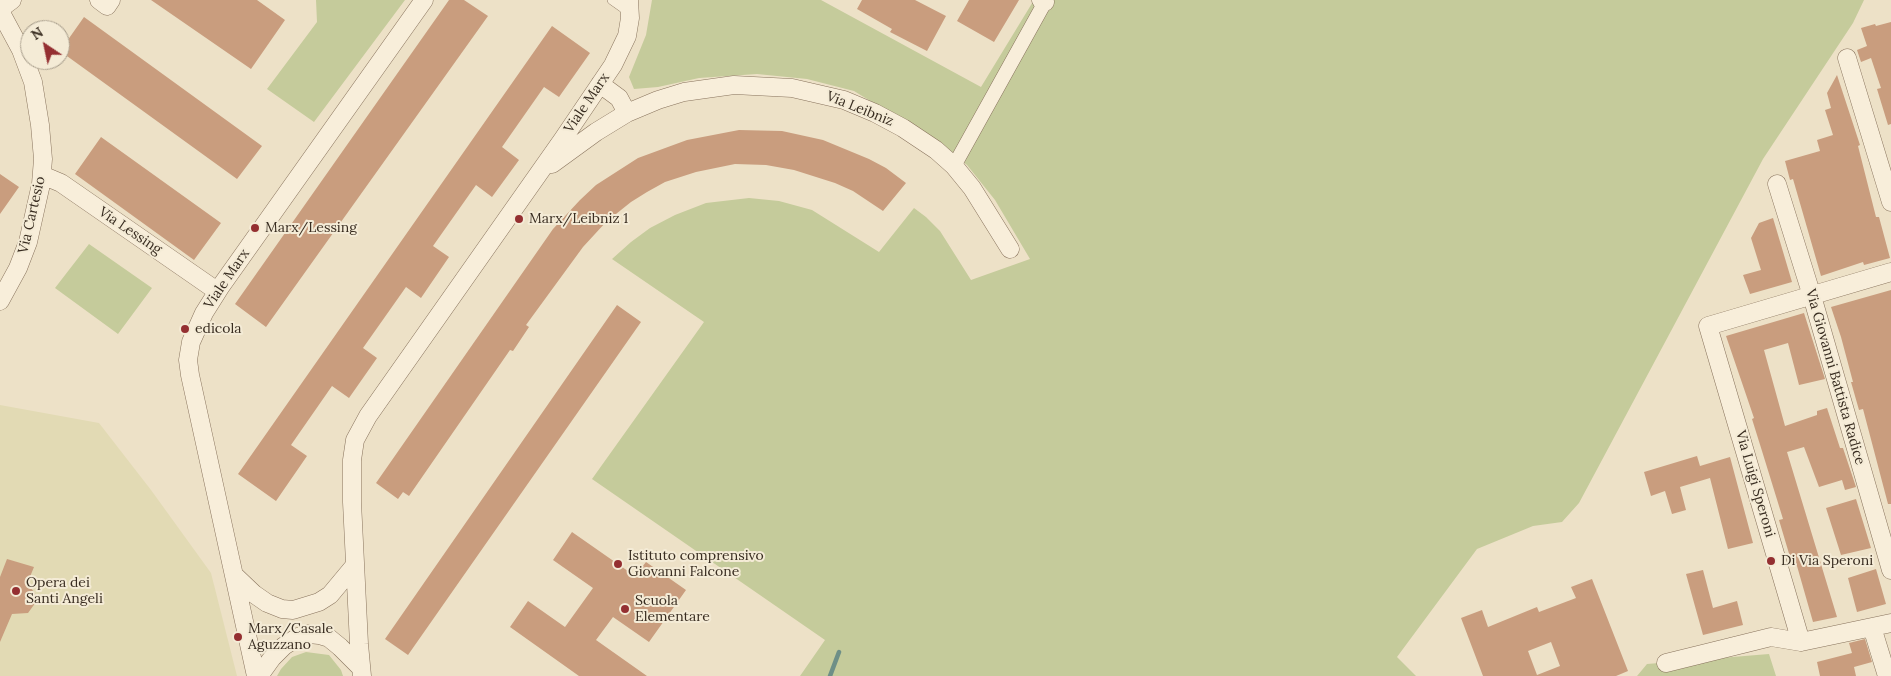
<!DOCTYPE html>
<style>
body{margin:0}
#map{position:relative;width:1891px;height:676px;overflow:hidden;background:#ede1c7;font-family:Lora,serif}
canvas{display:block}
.north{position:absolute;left:20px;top:20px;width:50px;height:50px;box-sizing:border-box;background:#f4ebd6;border:1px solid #a99f8d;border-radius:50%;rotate:326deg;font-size:14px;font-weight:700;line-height:20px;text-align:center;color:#382c20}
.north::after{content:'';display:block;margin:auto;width:18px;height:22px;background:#942f31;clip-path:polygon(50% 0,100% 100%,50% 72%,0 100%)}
</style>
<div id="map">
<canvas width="1891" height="676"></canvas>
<div class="north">N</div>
</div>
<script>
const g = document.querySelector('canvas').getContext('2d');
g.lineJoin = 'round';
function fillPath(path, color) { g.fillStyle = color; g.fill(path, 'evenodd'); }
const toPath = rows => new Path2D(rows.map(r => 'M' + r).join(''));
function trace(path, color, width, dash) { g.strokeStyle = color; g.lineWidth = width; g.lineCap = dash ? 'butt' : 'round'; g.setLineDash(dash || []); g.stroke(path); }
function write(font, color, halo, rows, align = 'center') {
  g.font = font + ' Lora,serif'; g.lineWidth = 4; g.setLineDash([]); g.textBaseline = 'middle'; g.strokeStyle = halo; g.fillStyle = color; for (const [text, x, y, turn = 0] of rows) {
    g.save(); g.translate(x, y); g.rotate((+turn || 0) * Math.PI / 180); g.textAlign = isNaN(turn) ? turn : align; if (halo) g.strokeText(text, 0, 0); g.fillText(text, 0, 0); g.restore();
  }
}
const farmland = toPath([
 [0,405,99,423,151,490,211,573,237,676,0,676]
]);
const green = toPath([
 [316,0,405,0,314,122,267,89,317,22],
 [652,0,821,0,981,87,1034,0,1864,0,1853,23,1763,159,1579,503,1562,522,1533,526,1477,549,1397,657,1416,676,800,676,825,640,592,479,704,322,612,259,631,242,650,228,675,215,706,203,749,198,779,201,812,210,879,252,914,208,926,217,940,231,971,280,1030,259,995,200,967,165,945,147,854,91,807,79,757,74,699,78,658,87,634,89,629,77,646,35],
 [89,244,152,288,118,334,55,288],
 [306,652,329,655,341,670,343,676,277,676,281,669,292,657],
 [1769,654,1776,676,1637,676,1647,664]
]);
const stream = toPath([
 [830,676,839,652]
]);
const building = toPath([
 [151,0,257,0,285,20,251,69],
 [449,0,464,0,488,16,266,327,235,304],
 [862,0,915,0,946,16,927,51,890,32,892,29,857,9],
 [969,0,1019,0,994,42,957,21],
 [84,17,262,146,237,179,60,51],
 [1891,22,1891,124,1888,125,1877,89,1881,88,1871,58,1861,62,1857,50,1867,46,1861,28,1875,24,1876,26],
 [552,26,590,53,559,97,544,87,502,147,519,160,492,197,476,185,433,246,449,257,421,298,406,287,363,348,377,358,349,398,332,386,291,445,307,456,276,501,238,474],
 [1837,75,1860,145,1858,146,1876,217,1879,217,1890,258,1864,265,1863,262,1821,276,1793,179,1790,180,1785,161,1820,151,1817,140,1833,135,1825,110,1831,108,1827,93],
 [739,130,782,131,823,140,869,159,886,168,906,183,883,211,853,191,835,183,794,170,766,165,735,164,696,172,665,182,647,192,631,202,606,222,583,247,526,325,529,327,513,351,510,350,409,496,403,492,398,499,376,483,553,229,580,200,596,185,638,158,687,140],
 [101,137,221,223,194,260,75,174],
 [0,174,19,187,0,214],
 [1773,218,1792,282,1750,294,1743,275,1761,270,1751,238,1759,223],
 [1891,290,1891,504,1888,504,1863,409,1859,410,1851,382,1853,382,1841,337,1831,307],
 [617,305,641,322,408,655,385,639],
 [1804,313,1825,379,1799,385,1788,343,1764,350,1785,426,1817,415,1817,411,1827,408,1840,448,1843,448,1856,487,1845,490,1842,480,1819,487,1804,447,1787,452,1837,617,1813,622,1797,566,1793,567,1779,520,1783,519,1762,451,1752,419,1754,418,1726,336],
 [1697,456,1700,466,1730,457,1753,543,1728,549,1710,478,1680,487,1686,510,1672,514,1665,491,1651,496,1644,472],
 [1856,499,1871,548,1841,555,1826,508],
 [572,532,635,576,646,562,686,590,649,642,613,617,596,640,647,676,579,676,510,627,528,601,565,627,593,588,553,560],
 [7,559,34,567,27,584,35,593,36,602,28,613,12,614,0,642,0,577],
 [1876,569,1886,604,1857,612,1848,578],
 [1703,570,1713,608,1737,601,1743,625,1703,635,1686,574],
 [1592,579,1628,671,1616,676,1483,676,1461,618,1482,610,1488,627,1537,607,1539,612,1576,598,1571,587],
 [1551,642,1560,666,1537,675,1528,651],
 [1865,639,1872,662,1854,667,1856,676,1820,676,1817,662,1852,653,1849,643]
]);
const service = toPath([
 [612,0,629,12]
]);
const pedestrian = toPath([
 [954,166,1045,2]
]);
const minor = toPath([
 [99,0,107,6,111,0],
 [1041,0,1045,2],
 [0,9,12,0],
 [0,11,21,50,33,82,40,125,43,159,41,184,28,242,18,268,0,301],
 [1847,58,1891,202],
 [627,113,658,100,684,92,734,85,792,88,844,100,875,113,903,128,936,150,954,166,972,188,1010,249],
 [552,164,596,132,627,113,619,98,600,84],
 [42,175,61,183,217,291],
 [1777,184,1812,296,1891,570],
 [234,575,254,594,267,603,282,609,293,610,319,602,330,595,355,565],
 [1872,627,1887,676],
 [1801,642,1708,326,1891,272],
 [1666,663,1771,637,1801,642,1891,623],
 [256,676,190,375,188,360,191,342,204,313,221,286,424,0],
 [259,676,272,658,284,646,298,637,309,634,319,635,329,638,340,647,361,668],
 [362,676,359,644,352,502,352,460,355,440,368,416,563,139,613,65,627,36,630,18,629,0]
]);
const markers = [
 [519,219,5,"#942f31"],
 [255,228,5,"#942f31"],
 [185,329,5,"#942f31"],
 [1771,561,5,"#942f31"],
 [618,564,5,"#942f31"],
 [16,591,5,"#942f31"],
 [625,609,5,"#942f31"],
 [238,637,5,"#942f31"]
];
const streetNames = [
 ["Viale Marx",587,103,-56],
 ["Via Leibniz",860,109,22],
 ["Via Cartesio",32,215,-77],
 ["Via Lessing",130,231,34],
 ["Viale Marx",227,279,-56],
 ["Via Giovanni Battista Radice",1835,377,74],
 ["Via Luigi Speroni",1755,484,74]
];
const poiNames = [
 ["Marx/Leibniz 1",529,219],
 ["Marx/Lessing",265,228],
 ["edicola",195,329],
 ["Istituto comprensivo",628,556],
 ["Giovanni Falcone",628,572],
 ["Di Via Speroni",1781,561],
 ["Opera dei",26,583],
 ["Santi Angeli",26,599],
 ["Scuola",635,601],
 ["Elementare",635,617],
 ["Marx/Casale",248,629],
 ["Aguzzano",248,645]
];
fillPath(farmland, '#e2dab4');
fillPath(green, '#c5cb9b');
trace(stream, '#6e8f87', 4.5);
fillPath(building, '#c99d7e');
trace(service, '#88735d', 10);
trace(pedestrian, '#88735d', 15);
trace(minor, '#88735d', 19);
trace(service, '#f8eeda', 9);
trace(pedestrian, '#f8eeda', 14);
trace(minor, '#f8eeda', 18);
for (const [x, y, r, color] of markers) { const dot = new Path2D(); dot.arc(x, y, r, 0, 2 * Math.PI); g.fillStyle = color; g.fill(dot); trace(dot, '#f4ebd6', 2); }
write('14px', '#382c20', '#f4ebd6', streetNames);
write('14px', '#382c20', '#f4ebd6', poiNames, 'left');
</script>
